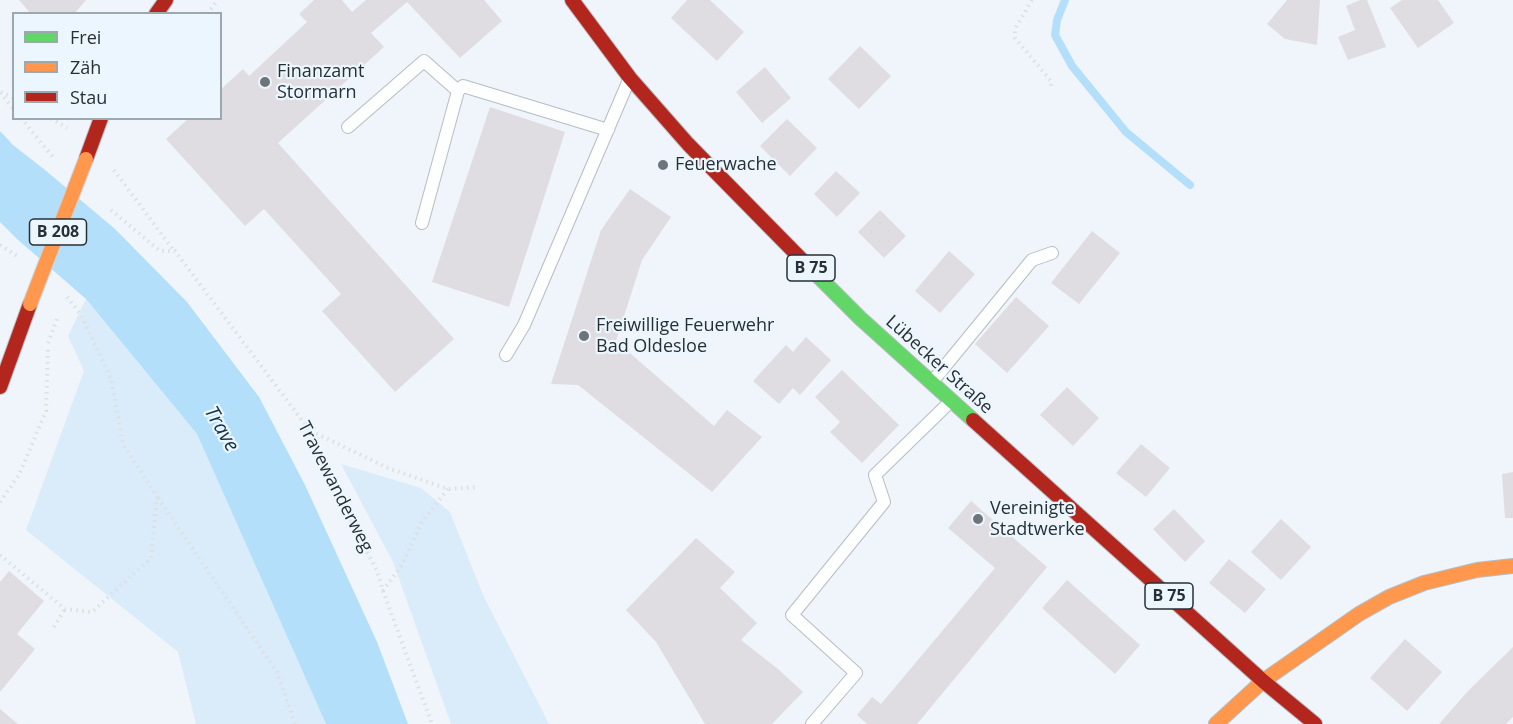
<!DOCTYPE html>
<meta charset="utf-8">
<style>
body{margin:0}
#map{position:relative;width:1513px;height:724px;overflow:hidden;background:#eff5fa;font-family:"Open Sans",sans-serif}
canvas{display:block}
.legend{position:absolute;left:12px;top:12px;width:210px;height:108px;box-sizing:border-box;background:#ebf6fe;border:2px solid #9da7ae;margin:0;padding:8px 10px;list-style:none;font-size:18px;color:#293035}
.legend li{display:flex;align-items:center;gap:12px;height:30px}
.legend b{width:30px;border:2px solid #9da7ae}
</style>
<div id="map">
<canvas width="1513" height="724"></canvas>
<ul class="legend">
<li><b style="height:8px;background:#63d668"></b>Frei</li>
<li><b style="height:8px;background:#ff974d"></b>Zäh</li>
<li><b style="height:8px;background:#b3261e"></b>Stau</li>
</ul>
</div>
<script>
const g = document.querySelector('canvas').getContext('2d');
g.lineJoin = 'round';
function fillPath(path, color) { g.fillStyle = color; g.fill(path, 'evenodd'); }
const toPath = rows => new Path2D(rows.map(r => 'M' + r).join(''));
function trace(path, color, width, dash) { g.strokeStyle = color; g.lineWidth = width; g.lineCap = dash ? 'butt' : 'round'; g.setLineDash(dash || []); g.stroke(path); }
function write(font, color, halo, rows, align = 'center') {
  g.font = font + ' "Open Sans",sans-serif'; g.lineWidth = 4.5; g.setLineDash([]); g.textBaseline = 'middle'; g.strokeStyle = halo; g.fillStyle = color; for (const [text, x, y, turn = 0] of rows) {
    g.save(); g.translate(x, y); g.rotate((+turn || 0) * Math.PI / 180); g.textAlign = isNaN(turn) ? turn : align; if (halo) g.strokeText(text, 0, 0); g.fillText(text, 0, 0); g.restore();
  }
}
const green = toPath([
 [86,299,197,434,326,724,196,724,178,652,26,530,84,371,68,336],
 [341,464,421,488,450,512,483,595,549,724,451,724,393,562]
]);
const water = toPath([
 [0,131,13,145,45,170,115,229,187,302,259,397,305,485,377,642,408,724,326,724,197,434,86,299,17,239,0,222]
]);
const stream = toPath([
 [1065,0,1057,20,1055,35,1072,66,1126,132,1190,185]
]);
const building = toPath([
 [19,0,86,0,74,14,31,14],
 [314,0,342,0,352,12,366,0,484,0,502,21,460,58,407,2,371,33,384,47,278,143,454,339,395,392,322,311,341,294,264,209,245,226,166,139,189,118,220,118,220,90,243,69,249,76,307,22,299,14],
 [687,0,710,0,744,32,717,61,671,18],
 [1287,0,1320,0,1317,45,1285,39,1267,24],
 [1360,0,1367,0,1386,47,1348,60,1338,37,1355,30,1346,6],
 [1402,0,1438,0,1454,23,1418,48,1390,8],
 [860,46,891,76,859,109,828,79],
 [765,67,791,98,762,123,736,92],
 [490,107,565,132,509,307,432,282],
 [787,119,817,148,790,176,760,146],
 [836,171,860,193,837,217,814,194],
 [630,189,671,217,642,260,616,341,714,426,727,410,762,437,712,492,578,385,551,384,601,230],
 [880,210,906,236,884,258,858,232],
 [1092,231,1120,253,1079,304,1051,283],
 [949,251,975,274,940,313,915,291],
 [1016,297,1049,326,1007,373,975,344],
 [806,337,831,360,800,395,793,388,779,404,753,381,786,345,793,352],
 [842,370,899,425,862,463,830,432,840,422,815,397],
 [1067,387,1099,418,1073,446,1040,415],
 [1141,444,1170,468,1146,497,1116,473],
 [1513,472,1513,518,1505,518,1502,474],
 [971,501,1047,567,917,724,867,724,857,715,872,697,881,704,995,568,948,528],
 [1174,509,1205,541,1185,562,1153,529],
 [1281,519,1311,547,1281,580,1251,552],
 [696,538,735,572,720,588,757,623,741,640,778,669,803,692,772,724,705,724,656,642,626,610],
 [1229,559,1266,589,1245,613,1209,583],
 [9,571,44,601,17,634,35,649,0,692,0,582],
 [1067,580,1140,645,1115,674,1042,608],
 [1405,639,1442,672,1407,711,1370,678],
 [1513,647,1513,717,1506,724,1439,724,1468,691],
 [0,709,18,724,0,724]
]);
const path = toPath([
 [1032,0,1015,29,1015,38,1051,81,1051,89],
 [207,14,218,0],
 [1,92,14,98],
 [0,93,14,109],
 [21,118,53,157],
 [51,118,67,128],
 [114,170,174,251],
 [111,210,160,251,175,251,310,431,331,483,377,571,383,591,432,724],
 [0,245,17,256],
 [311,431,388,468,448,489,479,487],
 [158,498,277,672,295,724],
 [0,502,19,475,46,411,48,347],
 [0,555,65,609,92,612,151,558,157,497,123,444,111,379,81,315,65,294],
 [383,591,403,563,421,523,448,489],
 [54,627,65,609]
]);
const lane = toPath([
 [348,127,424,61,458,91],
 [422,223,458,91,463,86,608,130],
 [506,355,524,325,629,80],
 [932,382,1032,260,1052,253],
 [812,724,856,673,792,615,884,502,875,475,951,401]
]);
const fast = toPath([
 [808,266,860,318,973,420]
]);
const slow = toPath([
 [1216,724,1263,681,1359,614,1389,597,1424,583,1477,570,1513,566]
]);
const jam = toPath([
 [572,0,630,78,688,144,808,266],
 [156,14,166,0],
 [86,159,101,118],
 [0,387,30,304],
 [973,420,1263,681,1315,724]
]);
const pathBridge = toPath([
 [48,343,57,319]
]);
const slowBridge = toPath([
 [30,304,86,159]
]);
const markers = [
 [265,82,6,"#6e757a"],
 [663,165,6,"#6e757a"],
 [584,336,6,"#6e757a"],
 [978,519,6,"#6e757a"]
];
const shields = [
 [58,232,57],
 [811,268,48],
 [1169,596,48]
];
const shieldNames = [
 ["B 208",58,232],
 ["B 75",811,268],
 ["B 75",1169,596]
];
const poiNames = [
 ["Finanzamt",277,72],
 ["Stormarn",277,93],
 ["Feuerwache",675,165],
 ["Freiwillige Feuerwehr",596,326],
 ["Bad Oldesloe",596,347],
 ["Vereinigte",990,509],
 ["Stadtwerke",990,530]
];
const streetNames = [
 ["Lübecker Straße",939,365,42],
 ["Travewanderweg",335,487,63]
];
const waterNames = [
 ["Trave",221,429,60]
];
fillPath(green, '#daecf9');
fillPath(water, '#b3dffa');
trace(stream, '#b3dffa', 8);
fillPath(building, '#dfdde1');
trace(lane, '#b7bdc2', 14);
trace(fast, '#b7bdc2', 16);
trace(slow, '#b7bdc2', 16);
trace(jam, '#b7bdc2', 16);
trace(path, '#dddfe0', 4, [1.5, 4.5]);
trace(lane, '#fdfefe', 12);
trace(fast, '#63d668', 14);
trace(slow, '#ff974d', 14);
trace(jam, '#b3261e', 14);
trace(slowBridge, '#cfd2d5', 16, []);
trace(pathBridge, '#dddfe0', 4, [1.5, 4.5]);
trace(slowBridge, '#ff974d', 14);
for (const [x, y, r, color] of markers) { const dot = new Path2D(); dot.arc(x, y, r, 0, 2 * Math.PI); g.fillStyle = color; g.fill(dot); trace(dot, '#ebf6fe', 2); }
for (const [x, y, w] of shields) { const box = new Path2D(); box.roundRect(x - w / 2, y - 13, w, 26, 4.5); g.fillStyle = '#ebf6fe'; g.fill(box); trace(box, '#293035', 1.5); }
write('bold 16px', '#293035', null, shieldNames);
write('18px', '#293035', '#ebf6fe', poiNames, 'left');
write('18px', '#293035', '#ebf6fe', streetNames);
write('italic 20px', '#103346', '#ebf6fe', waterNames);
</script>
